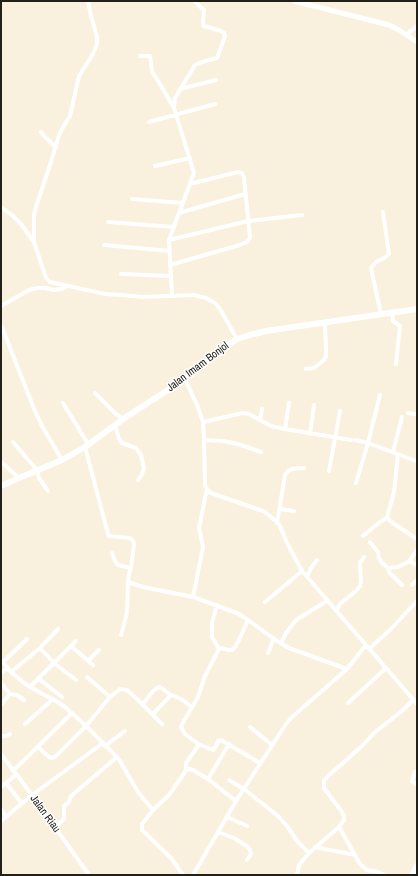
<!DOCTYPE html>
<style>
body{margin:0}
#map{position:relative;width:418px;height:876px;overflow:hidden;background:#f9f1de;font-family:"Archivo Narrow",sans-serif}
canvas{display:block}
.frame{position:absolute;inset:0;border:2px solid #23201a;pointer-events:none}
</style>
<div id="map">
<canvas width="418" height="876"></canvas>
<div class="frame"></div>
</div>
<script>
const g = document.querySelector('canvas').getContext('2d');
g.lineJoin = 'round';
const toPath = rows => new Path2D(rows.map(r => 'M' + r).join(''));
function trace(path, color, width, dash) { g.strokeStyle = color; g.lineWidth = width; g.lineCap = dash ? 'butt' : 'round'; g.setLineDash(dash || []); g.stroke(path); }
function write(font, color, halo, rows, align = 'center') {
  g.font = font + ' "Archivo Narrow",sans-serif'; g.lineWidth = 3; g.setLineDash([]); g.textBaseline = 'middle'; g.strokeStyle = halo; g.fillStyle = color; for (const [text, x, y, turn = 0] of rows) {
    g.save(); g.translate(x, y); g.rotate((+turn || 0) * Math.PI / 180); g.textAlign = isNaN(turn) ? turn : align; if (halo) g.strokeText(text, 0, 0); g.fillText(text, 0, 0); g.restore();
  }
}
const minor = toPath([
 [407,34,417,26],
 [140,56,150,56,152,72,157,79,174,108,194,173,169,240,172,296],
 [180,89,216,80],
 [174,107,175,98,195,65,202,62,217,58,225,36,224,33,221,31,204,26,203,22,204,10,194,1],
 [149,122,215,104],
 [41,132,45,137,56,147],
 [155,166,190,158],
 [132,199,183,203],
 [1,207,13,216,21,224,29,235,34,242,46,278,50,282,105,294,121,295,143,297,194,295,206,298,215,303,220,309,237,339],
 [179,213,245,194],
 [108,222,174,227],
 [169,240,248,221,302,215],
 [34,242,34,215,36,207,51,162,59,135,62,129,70,116,79,76,93,54,97,44,97,37,91,16,88,1],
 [104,245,170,251],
 [170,265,240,245,247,242,250,238,244,178,242,173,238,172,190,184],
 [121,274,171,276],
 [1,306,29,290,37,288,45,288,54,290,62,289,67,286],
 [392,313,393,321,400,326,396,364],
 [381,314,371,268,376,262,384,258,389,254,383,212],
 [1,325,35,411,42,426,62,460],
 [306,369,314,368,324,360,326,356,326,352,325,322],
 [185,379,197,405,203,422,204,440,205,485,207,489,211,493,260,510,265,512,276,521,280,526,287,543,302,571,417,704],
 [95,393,116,414,123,419],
 [63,403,88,444],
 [408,413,414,414,417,414],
 [260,420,262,409],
 [203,422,243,413,249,414,271,426,285,429,351,440],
 [115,425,119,439,122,443,136,448,141,455,144,469,141,476,138,480],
 [285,429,289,403],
 [310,434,314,405],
 [204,440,223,441,238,444,261,452],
 [355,440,368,443,416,461,417,460],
 [13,442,37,470,39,478,48,491],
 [85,447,107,530,109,536,130,538,133,541,134,544,131,568,129,574,128,582,143,587,193,597,237,613,248,620,277,641,289,648,347,669],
 [393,452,402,417],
 [398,454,394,492,387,517,390,521,417,539],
 [1,462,19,478],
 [329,471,340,411],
 [356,483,368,443,380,395],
 [280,509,294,511],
 [277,523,285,475,288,471,292,469,304,468],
 [363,536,380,522,387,518],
 [370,542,378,552,379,558,382,563,388,568,398,567,410,561],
 [417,550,410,560,411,562,417,565],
 [112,553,115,561,118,565,131,568],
 [388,568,389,572,402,585],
 [307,577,311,568,317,560],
 [412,585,417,580],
 [193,597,203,547,199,528,207,489],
 [265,602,302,571],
 [217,605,212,623,212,637,219,649],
 [336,611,340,604,356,591,360,586,361,581,360,565,360,563,364,557],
 [121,635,127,613,128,582],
 [281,643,286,633,296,620,327,601],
 [71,646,93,665],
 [40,648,54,663,76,680],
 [219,649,221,648,228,650,232,650,235,647,239,640,248,620],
 [369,649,391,629,417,601],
 [268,653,274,638],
 [1,660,11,672,23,682,30,687,59,703,65,707,86,726,114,754,120,761,138,792,153,810,142,824,142,830,171,858,183,875],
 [89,660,99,650],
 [3,662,27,639],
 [11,672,40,648,58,629],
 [1,673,8,668],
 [87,677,110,697],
 [38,678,62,697],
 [1,683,10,694,1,705],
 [30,687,76,641],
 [10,694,17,695,24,700],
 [348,703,385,669],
 [143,704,153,691,157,688,160,687,171,695],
 [153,714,171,695,181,699,192,707],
 [25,724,53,699],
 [250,727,272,745],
 [1,736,6,736,10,734],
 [198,744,213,750,216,746,218,741,221,740,260,763],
 [105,746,125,731],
 [38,747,49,757,51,758,55,757,86,726,110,697,120,689,127,690,136,698,162,724],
 [1,754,32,795,89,875],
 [186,770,190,769,193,770,208,779,236,801],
 [13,771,72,713],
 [415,772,412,781,417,785],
 [208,779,229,744],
 [229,780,244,789,278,816,287,826,298,842,309,853],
 [6,783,20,801],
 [1,787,16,775],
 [1,809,4,814],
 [153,810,169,795,181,778,186,770,186,763,198,746,197,743,185,734,182,729,181,726,198,697,205,676,219,649],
 [227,817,247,826],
 [1,821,32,795,103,743],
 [55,827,64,819,64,806,69,802,71,796,117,757],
 [339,827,360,864,367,870,378,872,384,875],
 [218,832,234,838,248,847,250,850,251,854,247,860],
 [315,847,355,855],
 [193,875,236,801,286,724,291,718,347,669,366,645],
 [297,875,299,865,309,853,339,827,344,820,344,816,342,812,324,788,324,781,327,777,362,746,374,733,402,711,413,700]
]);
const tertiary = toPath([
 [294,1,389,25,399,30,417,42]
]);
const secondary = toPath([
 [1,486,19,478,62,460,85,447,126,417,185,379,226,346,237,339,250,335,266,331,417,309],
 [412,875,417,866]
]);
const streetNames = [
 ["Jalan Imam Bonjol",198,367,-37],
 ["Jalan Riau",45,814,54]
];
trace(minor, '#fff', 4);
trace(tertiary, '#fff', 5);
trace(secondary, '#fff', 6);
write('11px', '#23201a', '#fff', streetNames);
</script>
